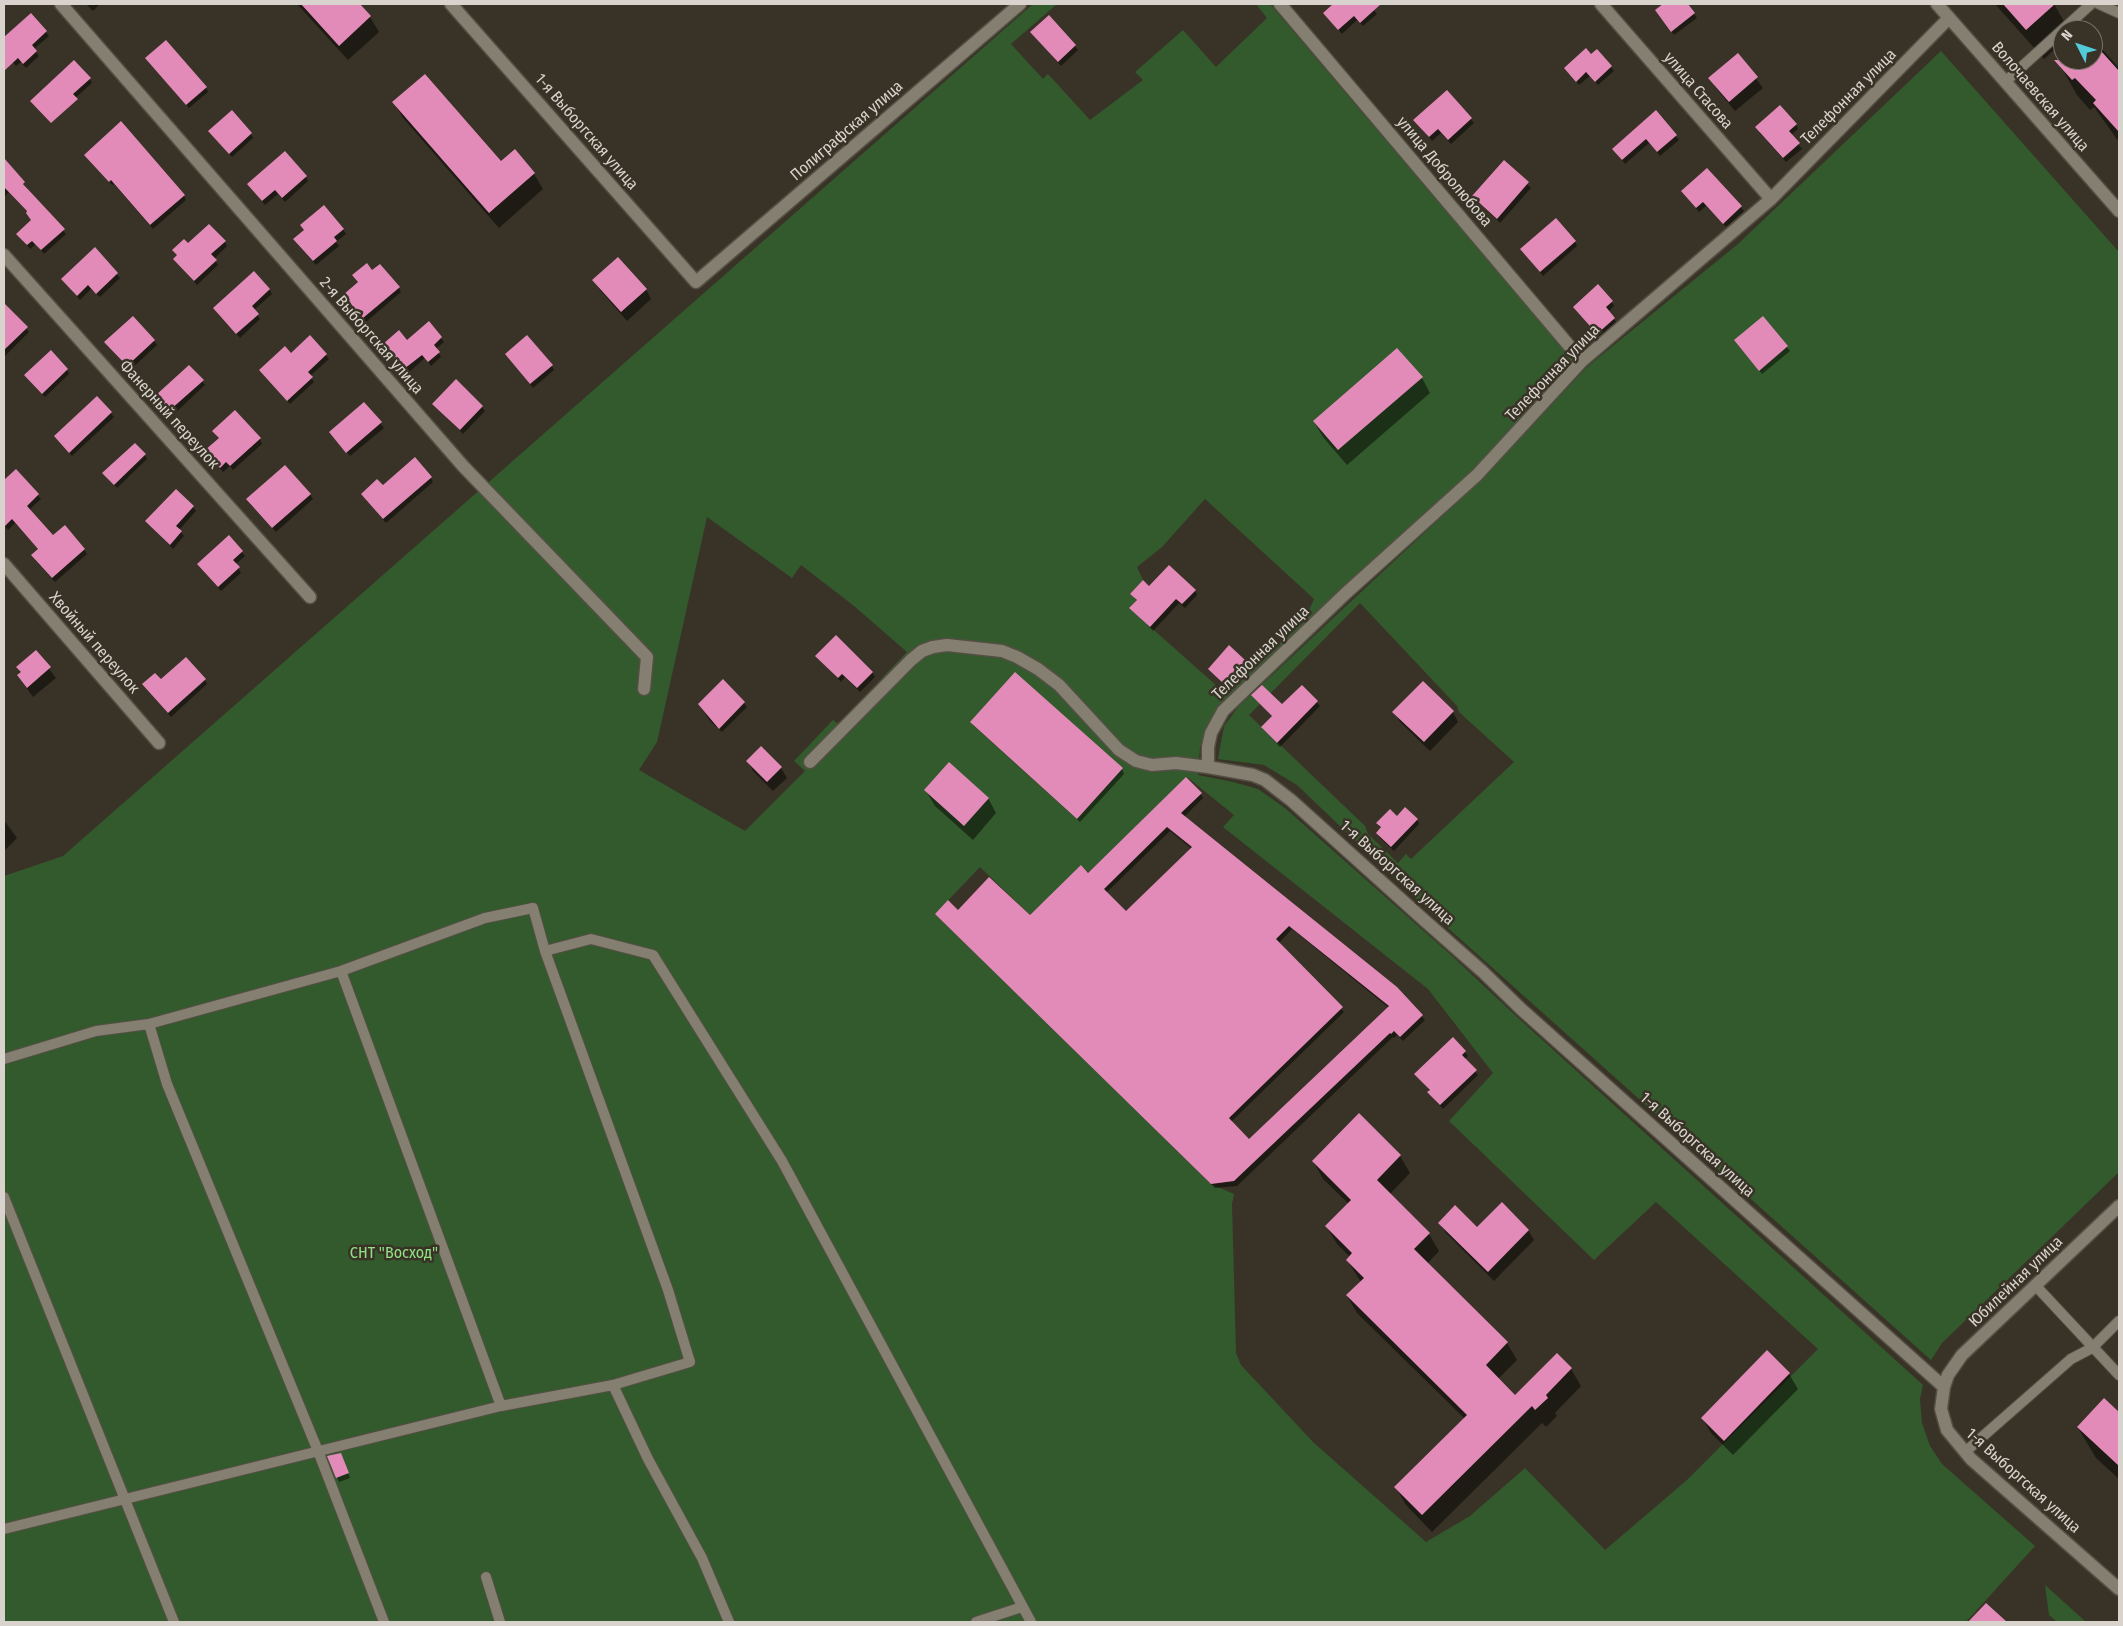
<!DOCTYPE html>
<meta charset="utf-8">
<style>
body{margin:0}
#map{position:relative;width:2123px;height:1626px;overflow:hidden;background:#393327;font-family:"Fira Sans Condensed",sans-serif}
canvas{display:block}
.frame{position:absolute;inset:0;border:5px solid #d8d4cd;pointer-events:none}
.north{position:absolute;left:2053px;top:20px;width:50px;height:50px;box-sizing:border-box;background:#393327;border:1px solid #797369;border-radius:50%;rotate:311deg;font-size:14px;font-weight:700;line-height:20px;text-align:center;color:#d8d4cd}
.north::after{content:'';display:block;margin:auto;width:18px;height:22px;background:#52cbd9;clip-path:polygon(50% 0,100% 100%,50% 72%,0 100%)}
</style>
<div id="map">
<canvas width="2123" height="1626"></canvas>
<div class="frame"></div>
<div class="north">N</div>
</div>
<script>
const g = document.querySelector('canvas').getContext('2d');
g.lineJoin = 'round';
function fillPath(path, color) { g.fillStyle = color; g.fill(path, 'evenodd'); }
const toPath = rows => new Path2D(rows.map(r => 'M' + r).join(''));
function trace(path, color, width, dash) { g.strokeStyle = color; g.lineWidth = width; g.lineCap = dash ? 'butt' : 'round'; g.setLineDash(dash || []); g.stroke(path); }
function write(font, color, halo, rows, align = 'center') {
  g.font = font + ' "Fira Sans Condensed",sans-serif'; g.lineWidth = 5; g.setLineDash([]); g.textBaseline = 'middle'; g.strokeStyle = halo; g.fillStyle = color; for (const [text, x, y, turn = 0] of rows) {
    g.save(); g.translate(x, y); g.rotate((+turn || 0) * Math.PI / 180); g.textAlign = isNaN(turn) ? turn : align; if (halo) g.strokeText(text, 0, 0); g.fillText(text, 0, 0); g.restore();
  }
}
const green = toPath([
 [1033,4,1057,4,1011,44,1043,79,1048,74,1090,120,1143,80,1135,72,1183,30,1216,67,1267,18,1256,4,1270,4,1574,362,1472,471,1339,590,1221,705,1205,729,1200,748,1198,775,1233,782,1258,789,1285,808,1451,955,1516,1016,1923,1385,1920,1399,1922,1423,1930,1446,1942,1464,2035,1546,1966,1622,4,1622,4,876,63,856],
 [1205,499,1314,599,1306,617,1226,694,1129,608,1137,600,1130,594,1143,580,1137,567,1162,547],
 [707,517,792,578,801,565,854,606,907,652,838,724,833,720,794,761,805,771,745,831,639,770,657,742],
 [1187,777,1234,815,1223,827,1428,989,1493,1073,1449,1121,1594,1260,1656,1202,1818,1349,1687,1480,1605,1550,1525,1468,1470,1516,1426,1542,1313,1442,1241,1365,1236,1353,1232,1204,1234,1194,1211,1184,935,914,980,867,1030,915,1082,866,1088,872,1093,868],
 [1941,51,2119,252,2119,1172,1942,1343,1931,1360,1430,912,1297,785,1264,765,1218,759,1224,726,1239,706,1482,479,1587,367,1738,244],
 [1360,603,1457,706,1459,712,1514,762,1411,859,1406,854,1398,863,1368,834,1365,826,1249,715],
 [2045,1585,2086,1622,2057,1622,2049,1615]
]);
const shadow = toPath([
 [86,4,100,4,93,11],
 [297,4,358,4,370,17,379,32,348,60],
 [1335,4,1369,4,1377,14,1363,26,1357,20,1342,34,1324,13],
 [1665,4,1687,4,1697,18,1674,35,1656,11],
 [1995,4,2054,4,2069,30,2063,30,2063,42,2044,59],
 [31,14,49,36,34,49,39,56,26,68,21,62,16,66,4,52,4,39],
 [1049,17,1078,50,1061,66,1032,32],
 [2093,39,2119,68,2119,142,2094,107,2090,110,2077,95,2060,65,2066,60,2093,60],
 [1597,51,1614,71,1598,85,1590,76,1579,85,1565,68,1591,56],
 [1738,55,1763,88,1735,111,1716,88,1710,78],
 [150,63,206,87,208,92,189,108],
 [90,79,92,83,73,100,58,83],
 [1447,92,1474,123,1451,144,1441,133,1432,141,1418,124],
 [394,103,501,163,515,151,534,174,543,189,499,228,403,118],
 [1655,112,1679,140,1660,156,1649,143,1625,164,1613,149],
 [1796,124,1798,129,1791,135,1802,149,1786,162,1759,132],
 [251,134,253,138,232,157,213,136],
 [88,159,184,196,186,200,153,229,114,184,112,185],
 [4,161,66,234,44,254,36,244,30,249,18,234,32,221,28,212,9,192,4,197],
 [1504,162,1531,188,1500,223,1473,196],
 [1707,169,1744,211,1726,227,1706,206,1699,212,1682,192],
 [306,177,308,181,285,202,278,194,265,205,248,184],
 [343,229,346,234,336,242,339,246,316,265,297,244],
 [1575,241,1577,246,1543,276,1521,249],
 [225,242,227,246,214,259,218,265,197,285,175,259,178,256,174,250,188,245],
 [95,249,120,278,100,297,91,289,80,300,62,279],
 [372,272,399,288,401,292,366,322,347,300],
 [594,281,646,289,651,299,627,321,600,290],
 [269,289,272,294,254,310,260,319,240,338,217,313],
 [1612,302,1614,306,1608,312,1617,323,1600,338,1574,307],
 [4,304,29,332,4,357],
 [1763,318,1790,351,1762,374,1738,345],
 [429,323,444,342,436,349,441,357,431,366,425,358,408,373,387,348,407,342],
 [310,337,329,359,310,376,314,382,290,404,260,370,291,355],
 [154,341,157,345,130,370,108,346],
 [509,358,552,366,554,370,533,388],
 [67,370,69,374,45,397,28,379],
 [1422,378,1430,393,1347,465,1323,437,1314,422],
 [202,381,205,385,174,414,161,400],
 [97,398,114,417,72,456,55,437],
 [364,404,384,428,350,456,330,433],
 [434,404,482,407,485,411,463,434],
 [214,432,260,439,262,444,233,470,230,466,223,472,206,452,219,439],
 [145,455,147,459,117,488,104,473],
 [16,471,41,499,29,510,53,537,84,549,87,554,55,582,35,560,39,550,15,523,8,530,4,525,4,482],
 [431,478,433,482,386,523,365,498,382,487],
 [310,494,313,499,276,532,250,504],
 [193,507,196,511,179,530,184,536,173,549,147,522],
 [229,537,245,556,236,564,241,573,221,591,201,568],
 [1149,588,1195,590,1197,595,1185,608,1179,603,1153,631,1131,608,1137,601,1132,594],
 [36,652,56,678,33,697,18,676,21,673,18,667],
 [817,656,872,672,875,677,860,692,845,677,841,682],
 [1245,662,1247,666,1227,688,1210,669],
 [205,680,207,684,171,717,147,689,161,681],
 [1302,686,1320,706,1280,747,1262,728,1273,717,1253,696,1282,706],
 [744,703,747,707,722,732,710,721,699,704],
 [1394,712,1453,712,1458,722,1430,751,1400,722],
 [971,722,1122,769,1124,774,1080,822,974,726],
 [748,761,781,768,787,778,773,791,753,771],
 [926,791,988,798,996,813,973,840,935,806],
 [1201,794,1203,798,1184,817,1396,988,1425,1020,1403,1041,1397,1035,1394,1038,1393,1037,1237,1186,1215,1188,936,914,958,911,1030,917],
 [1170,831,1192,849,1126,913,1106,893],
 [1292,929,1389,1008,1249,1141,1231,1122,1344,1012,1279,943],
 [1397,818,1417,819,1419,824,1394,851,1380,838,1377,833,1381,829,1378,824],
 [4,820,17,838,4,851],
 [1465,1052,1468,1056,1465,1059,1478,1075,1443,1109,1432,1097,1429,1093,1430,1091,1416,1074],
 [1359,1115,1400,1156,1410,1173,1389,1195,1429,1234,1439,1251,1427,1264,1507,1343,1517,1360,1498,1379,1515,1397,1557,1355,1571,1369,1581,1386,1555,1413,1557,1416,1546,1427,1542,1423,1432,1532,1406,1505,1396,1488,1465,1419,1357,1313,1347,1296,1361,1282,1347,1260,1350,1257,1337,1244,1326,1226,1349,1204,1323,1179,1313,1161],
 [1440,1223,1477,1229,1528,1230,1534,1240,1494,1281,1446,1233],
 [1789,1374,1798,1389,1733,1455,1711,1433,1702,1418],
 [2104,1399,2119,1413,2119,1479,2096,1458,2078,1428],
 [343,1459,350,1478,339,1482,337,1477]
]);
const building = toPath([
 [301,4,360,4,371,16,339,46],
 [1333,4,1381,4,1360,23,1354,16,1338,30,1323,13],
 [1663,4,1688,4,1695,13,1671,32,1655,10],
 [2003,4,2055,4,2026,30],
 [31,13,47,31,32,45,37,51,23,64,18,58,4,71,4,37],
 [1049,15,1076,45,1058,62,1030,32],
 [166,40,207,87,186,105,145,58],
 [2093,42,2119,71,2119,132,2093,103,2096,100,2075,78,2072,80,2054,60,2093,60],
 [1586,48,1591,54,1597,49,1612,66,1595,82,1586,72,1576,82,1564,68],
 [1738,53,1758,77,1729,102,1708,78],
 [74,60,91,78,73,94,78,99,51,123,30,101],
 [425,74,501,161,515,149,535,173,489,213,392,102],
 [1447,90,1472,118,1448,140,1438,129,1429,137,1413,120],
 [1780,105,1797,124,1789,131,1800,143,1783,158,1755,127],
 [232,110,252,133,229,154,208,131],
 [1656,110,1677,135,1657,152,1646,139,1622,160,1612,149],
 [121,121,185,195,150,225,111,180,109,182,84,155],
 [285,151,307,176,282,198,275,190,262,201,247,184],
 [4,158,25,182,23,184,65,229,41,250,32,241,27,245,16,234,31,220,26,213,27,211,4,187],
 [1504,160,1529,182,1497,219,1472,196],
 [1707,168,1742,206,1723,224,1703,202,1696,208,1681,191],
 [324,205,344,229,334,237,337,241,313,261,293,239,304,230,300,225],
 [1556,218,1576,241,1540,272,1520,249],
 [209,224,226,241,211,254,217,260,194,281,173,259,177,255,172,250,184,239,188,243],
 [95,247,118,273,96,294,88,285,77,296,61,279],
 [618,257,647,289,621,312,592,280],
 [367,263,372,270,380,264,400,287,363,318,343,295,358,282,352,275],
 [254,271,270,289,252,306,259,314,236,334,213,308],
 [1598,284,1613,301,1606,307,1615,318,1597,334,1573,307],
 [4,303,28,327,4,350],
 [133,316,155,340,127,366,104,342],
 [1763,316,1788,346,1759,371,1734,340],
 [429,321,442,337,434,345,440,352,428,362,422,355,404,369,383,344,399,330,407,340],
 [310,335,327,354,308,372,313,377,287,401,259,370,285,346,291,353],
 [527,335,553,365,530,384,505,354],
 [1397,348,1423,377,1338,450,1313,421],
 [51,350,68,369,42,394,24,375],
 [189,365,204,380,170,410,156,395],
 [456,379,483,406,460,430,432,404],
 [97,396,112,412,69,453,54,436],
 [364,402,382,422,346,453,329,432],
 [235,410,261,438,230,466,226,462,220,468,204,451,219,438,212,431],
 [135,443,146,454,114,485,102,473],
 [415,457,432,477,383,519,361,494,377,479,383,485],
 [285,465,311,494,272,528,246,499],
 [16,469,39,494,27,506,53,535,65,525,85,549,52,578,31,555,38,549,12,519,4,527,4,480],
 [176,489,194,506,176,526,182,531,170,545,145,521],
 [229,535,243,551,233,560,240,567,218,587,197,564],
 [1169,565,1196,590,1182,604,1176,599,1150,627,1129,608,1137,600,1130,594,1143,580,1149,586],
 [836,635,873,672,857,688,842,674,838,678,815,656],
 [1229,645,1246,661,1224,684,1208,669],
 [36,650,51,667,27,688,17,675,21,672,16,667],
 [186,657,206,679,168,713,142,684,155,673,161,679],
 [1015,672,1123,768,1077,819,970,722],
 [723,679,745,702,719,729,698,704],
 [1423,681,1454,711,1424,742,1392,712],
 [1262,685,1282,704,1302,685,1318,701,1277,743,1261,727,1272,716,1251,695],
 [761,746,782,767,767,782,746,761],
 [949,762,989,798,964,826,924,790],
 [1186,777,1202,793,1181,813,1397,987,1423,1015,1400,1037,1394,1031,1391,1034,1390,1033,1234,1181,1211,1184,935,914,948,900,958,910,989,877,1030,915,1081,865,1088,873],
 [1167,827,1192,847,1126,911,1104,889],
 [1289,926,1389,1006,1249,1139,1229,1118,1343,1007,1276,939],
 [1405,807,1418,819,1391,847,1376,833,1381,827,1376,823,1390,809,1397,816],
 [1453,1037,1466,1051,1462,1055,1477,1070,1440,1105,1427,1092,1430,1090,1414,1074],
 [1359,1113,1401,1155,1377,1180,1430,1233,1414,1249,1508,1342,1486,1365,1515,1395,1557,1353,1572,1368,1546,1395,1548,1398,1535,1410,1532,1406,1422,1515,1394,1487,1467,1415,1346,1295,1364,1278,1346,1260,1352,1253,1325,1226,1351,1200,1312,1161],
 [1502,1202,1529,1230,1488,1272,1438,1223,1455,1205,1477,1227],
 [1767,1350,1790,1373,1724,1441,1701,1418],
 [2104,1398,2119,1412,2119,1466,2077,1427],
 [341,1453,349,1473,336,1478,327,1456],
 [1986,1603,2007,1622,1968,1622]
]);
const lane = toPath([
 [2099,4,2119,13],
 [2005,82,2091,4],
 [545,951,591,939,653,955,782,1161,1031,1622],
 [341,971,501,1406],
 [149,1024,167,1084,318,1451,384,1622],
 [4,1059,96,1031,149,1024,341,971,485,918,533,908,545,951,668,1290,690,1362,613,1385,501,1406,4,1529],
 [4,1197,174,1622],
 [2035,1285,2119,1375],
 [613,1385,648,1459,702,1558,729,1622],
 [1965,1452,2071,1359,2092,1348,2119,1321],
 [486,1577,500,1622],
 [976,1622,1022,1607]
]);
const street = toPath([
 [61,4,463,466,647,657,644,689],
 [451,4,696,282,1020,4],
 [1280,4,1582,361],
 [1601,4,1771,199],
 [4,255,310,597],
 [4,564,159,743],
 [810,762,911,660,922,651,933,647,947,645,1002,651,1017,657,1038,669,1059,685,1119,750,1136,761,1152,765,1176,763,1208,767,1253,775,1265,780,1292,801,1424,920,1483,972,1521,1009,1944,1387],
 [1208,767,1208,747,1211,733,1223,711,1345,594,1477,475,1582,361,1771,199,1949,18],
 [2119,1206,1962,1355,1948,1375,1944,1387,1941,1409,1947,1430,1971,1459,2119,1589]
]);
const secondary = toPath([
 [1937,4,2119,211]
]);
const streetNames = [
 ["улица Стасова",1698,91,49],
 ["Телефонная улица",1849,97,-45],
 ["Волочаевская улица",2040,97,49],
 ["Полиграфская улица",847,131,-41],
 ["1-я Выборгская улица",586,132,49],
 ["улица Добролюбова",1444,172,50],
 ["2-я Выборгская улица",371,336,49],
 ["Телефонная улица",1553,373,-46],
 ["Фанерный переулок",169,415,48],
 ["Хвойный переулок",94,643,49],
 ["Телефонная улица",1261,653,-44],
 ["1-я Выборгская улица",1397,873,42],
 ["1-я Выборгская улица",1697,1145,42],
 ["Юбилейная улица",2016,1282,-44],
 ["1-я Выборгская улица",2023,1481,42]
];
const parkNames = [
 ["СНТ \"Восход\"",394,1254]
];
fillPath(green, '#335a2c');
fillPath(shadow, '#0007');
fillPath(building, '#e28bb9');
trace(lane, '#544f44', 12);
trace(street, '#544f44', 15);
trace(secondary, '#544f44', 15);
trace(lane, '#857f71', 10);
trace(street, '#857f71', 12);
trace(secondary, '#857f71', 12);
write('16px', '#d8d4cd', '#393327', streetNames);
write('16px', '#90e183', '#393327', parkNames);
</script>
